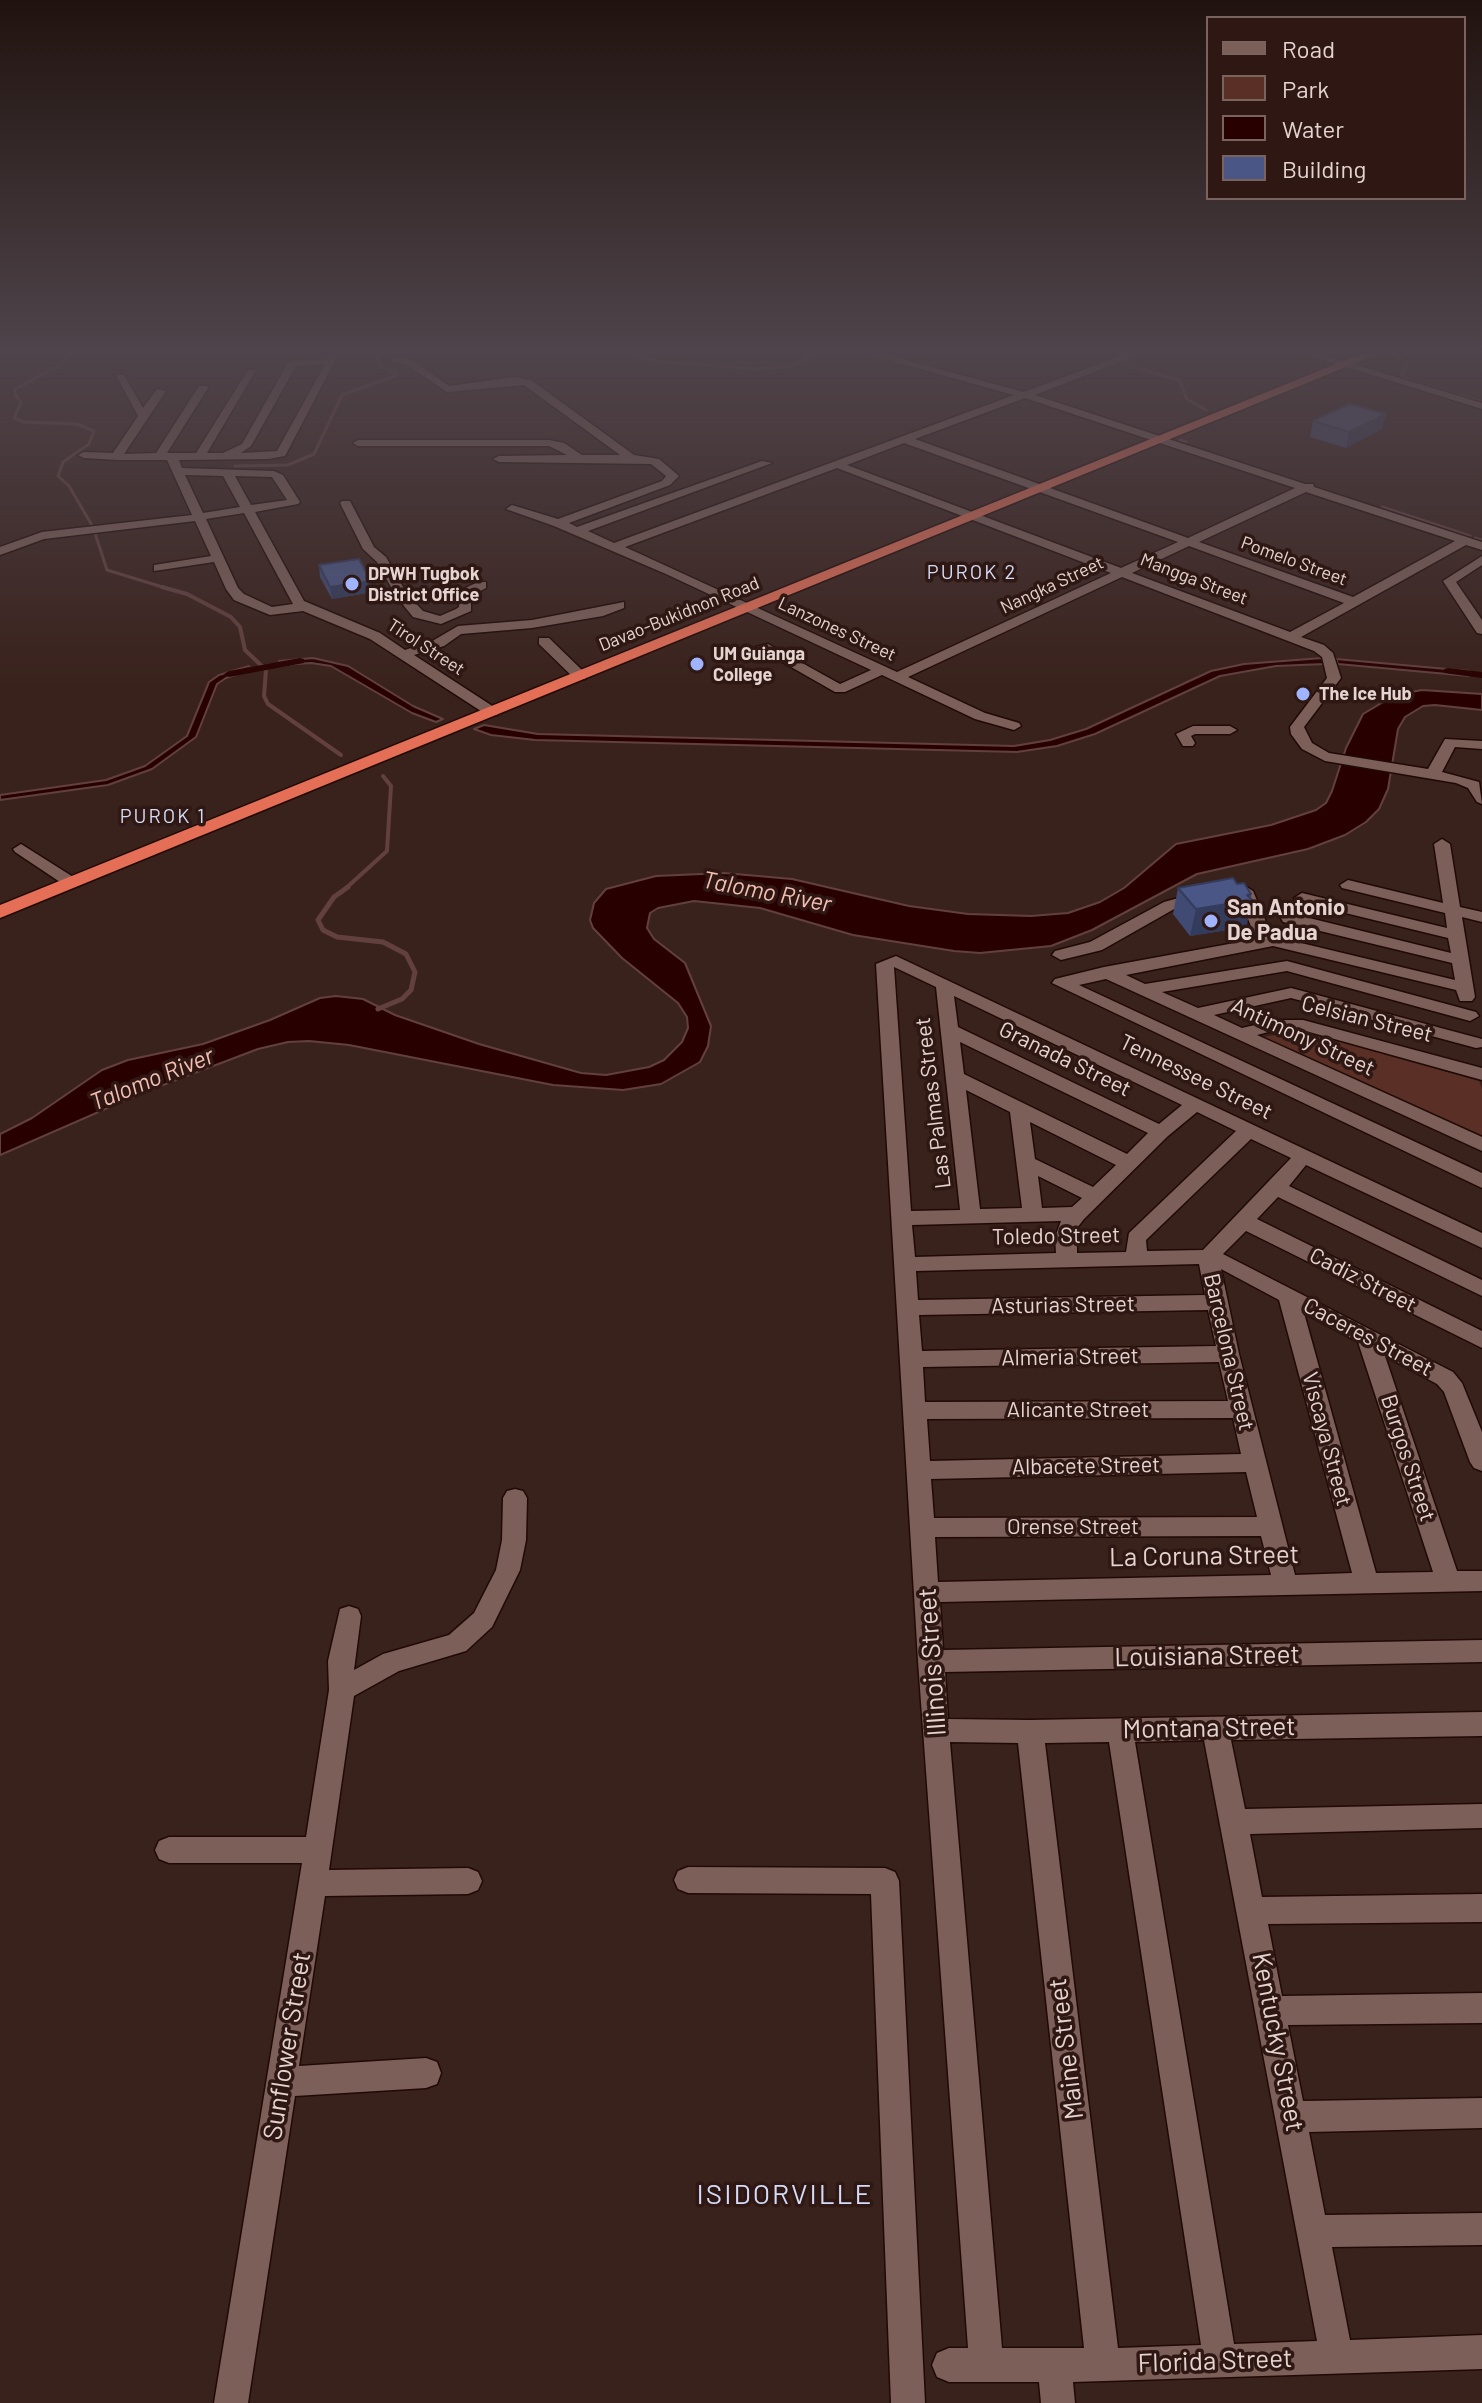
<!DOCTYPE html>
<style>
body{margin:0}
#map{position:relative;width:1482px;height:2403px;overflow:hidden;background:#3a221c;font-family:Barlow,sans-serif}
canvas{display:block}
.legend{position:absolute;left:1206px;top:16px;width:260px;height:184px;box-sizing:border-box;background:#2f1813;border:2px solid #78635f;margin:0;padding:10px 14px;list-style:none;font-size:24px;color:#e5d4d0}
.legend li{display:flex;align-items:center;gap:16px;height:40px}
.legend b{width:40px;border:2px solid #78635f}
</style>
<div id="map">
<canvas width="1482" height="2403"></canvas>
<ul class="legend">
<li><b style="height:10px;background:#7b5f58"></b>Road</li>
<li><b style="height:22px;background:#5a2f26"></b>Park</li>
<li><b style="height:22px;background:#290000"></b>Water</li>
<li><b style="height:22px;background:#4a5685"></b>Building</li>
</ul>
</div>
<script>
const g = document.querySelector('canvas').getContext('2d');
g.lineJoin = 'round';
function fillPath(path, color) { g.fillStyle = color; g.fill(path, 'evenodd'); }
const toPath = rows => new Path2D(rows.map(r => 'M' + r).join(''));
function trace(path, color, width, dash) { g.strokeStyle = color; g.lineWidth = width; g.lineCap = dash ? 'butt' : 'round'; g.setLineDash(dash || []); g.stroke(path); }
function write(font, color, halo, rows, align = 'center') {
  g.font = font + ' Barlow,sans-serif'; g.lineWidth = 7; g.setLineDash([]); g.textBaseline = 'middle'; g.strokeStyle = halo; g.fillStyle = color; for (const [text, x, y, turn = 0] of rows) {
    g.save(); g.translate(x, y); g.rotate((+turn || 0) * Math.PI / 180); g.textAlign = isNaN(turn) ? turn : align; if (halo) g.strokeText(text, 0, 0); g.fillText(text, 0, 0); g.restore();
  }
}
const green = toPath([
 [1293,1031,1306,1032,1479,1081,1482,1089,1482,1140,1260,1038]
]);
const water = toPath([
 [313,658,348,666,413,706,443,719,436,722,412,713,331,666,311,663,281,665,279,661,313,658],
 [1322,658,1325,664,1276,666,1220,676,1095,734,1057,746,1017,752,535,740,491,735,474,729,484,725,538,734,1014,746,1050,740,1086,729,1211,671,1244,664,1322,658],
 [1336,659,1469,671,1469,676,1338,664,1336,659],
 [249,666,251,670,226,678,217,684,196,737,152,769,108,785,0,800,0,795,106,780,145,766,187,736,209,682,219,675,249,666],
 [1422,690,1482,694,1482,710,1435,705,1423,706,1405,717,1398,729,1388,789,1379,809,1366,822,1345,835,1308,849,1197,874,1092,930,1051,946,980,953,954,951,853,935,760,908,694,901,658,908,650,913,647,928,654,939,685,963,711,1026,708,1046,700,1062,661,1084,623,1090,553,1085,349,1045,309,1041,288,1042,258,1049,142,1093,0,1155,0,1134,32,1118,102,1070,128,1060,203,1044,270,1020,320,998,336,996,363,999,395,1015,479,1044,581,1073,606,1075,649,1067,664,1060,682,1042,688,1028,687,1017,678,1003,622,958,593,928,590,920,594,903,606,889,656,876,724,873,792,879,909,906,968,914,1031,916,1068,913,1100,902,1124,888,1176,844,1271,825,1316,810,1326,803,1332,791,1346,748,1363,714,1395,695,1422,690]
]);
const streamFar2 = toPath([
 [71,353,59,366,15,389,15,395,21,402,14,418,24,422,77,424,94,431,89,444,63,462,58,476,69,486,93,527,107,570,169,589],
 [625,353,655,361,755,369,791,366,819,353],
 [920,353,991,353],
 [1389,353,1408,363,1401,374,1408,380,1453,394],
 [1133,357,1123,364,1179,380,1187,399,1206,410],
 [1459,395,1482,402],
 [1180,440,1186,442],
 [235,466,288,465,314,454,342,395,397,375,379,365,377,359,380,353],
 [1382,507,1470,536],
 [1475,538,1482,540]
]);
const streamFar1 = toPath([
 [162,587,187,594,231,617,240,627,245,650,266,670,264,696,268,704,341,755],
 [345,889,387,851,391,786,383,776]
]);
const stream = toPath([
 [348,887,334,897,318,920,323,930,337,937,383,942,406,954,415,972,411,990,402,999,378,1009]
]);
const canal = toPath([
 [300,658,304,659,304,663,229,677,224,674,229,671,300,658],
 [1448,668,1482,672,1482,678,1444,673,1444,669,1448,668]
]);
const minor = toPath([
 [862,353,879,353,1024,392,1128,353,1143,353,1035,395,1305,484,1313,484,1314,487,1482,542,1482,550,1466,545,1301,637,1324,645,1333,653,1341,678,1304,727,1312,743,1329,753,1428,769,1445,739,1482,741,1482,749,1455,747,1442,772,1479,782,1482,804,1477,802,1468,788,1456,783,1325,761,1302,749,1291,734,1290,727,1327,678,1322,657,1314,651,1122,577,908,677,985,713,1019,723,1021,726,1014,730,975,719,882,675,845,692,835,692,756,647,768,644,840,684,871,670,666,574,554,526,506,509,512,505,558,519,662,481,666,476,651,464,499,462,493,459,499,456,567,455,549,446,358,446,353,443,358,440,549,440,564,443,582,455,620,455,524,385,447,392,407,365,392,362,392,358,396,357,414,361,449,386,515,377,531,380,634,455,659,459,679,476,670,485,569,523,577,527,762,461,772,463,588,531,614,543,1014,395,862,353],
 [1025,398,1295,488,1188,538,915,439,1025,398],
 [904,443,1178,542,1121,568,847,465,904,443],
 [837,468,1111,573,897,672,625,547,837,468],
 [1306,492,1455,541,1353,597,1199,542,1306,492],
 [1189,546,1344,603,1290,632,1132,573,1189,546],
 [1301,353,1317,353,1482,403,1482,409,1301,353],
 [336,359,285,456,268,459,179,460,182,468,274,471,283,475,300,502,298,504,255,512,304,601,380,633,405,650,434,640,458,626,532,620,624,602,624,608,603,616,532,628,461,634,444,646,414,655,497,709,497,715,487,715,370,639,303,611,270,615,234,600,226,589,214,562,154,571,154,565,211,556,195,521,44,539,0,555,0,547,42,532,192,515,167,460,118,460,84,458,78,455,84,452,113,453,138,416,116,375,124,375,143,408,157,389,166,391,124,454,156,453,199,386,207,386,208,388,167,453,196,453,248,370,256,370,207,453,223,453,242,444,289,361,336,359],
 [325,364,277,451,241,453,251,446,296,366,325,364],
 [185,475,223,476,240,507,203,513,185,475],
 [235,476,272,477,287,500,251,505,235,476],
 [244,513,293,604,272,607,244,594,238,588,206,519,244,513],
 [342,501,350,501,374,547,386,557,407,594,423,611,440,616,456,609,459,607,459,591,478,582,486,582,486,588,471,596,471,611,441,624,413,617,396,596,377,562,363,549,340,503,342,501],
 [1482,556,1482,565,1456,582,1482,620,1482,634,1477,633,1443,581,1482,556],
 [539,638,549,638,585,673,585,679,575,679,539,644,539,638],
 [1193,726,1230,726,1237,730,1230,734,1195,734,1191,736,1195,743,1193,746,1183,746,1176,734,1193,726],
 [1442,839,1450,844,1460,907,1482,912,1482,922,1462,917,1475,997,1472,1001,1460,1001,1456,990,1273,946,1126,975,1145,984,1287,961,1476,1012,1479,1016,1470,1021,1287,971,1162,992,1198,1008,1291,988,1482,1039,1482,1047,1476,1048,1291,998,1214,1015,1242,1028,1276,1020,1303,1020,1482,1068,1482,1080,1302,1030,1276,1030,1257,1035,1482,1137,1482,1151,1106,979,1079,985,1482,1173,1482,1188,1052,983,1055,979,1104,967,1256,939,1239,896,1229,895,1227,892,1229,889,1245,886,1253,891,1272,936,1455,980,1452,963,1283,922,1281,918,1289,913,1451,953,1448,938,1296,901,1294,898,1302,893,1447,928,1445,913,1342,888,1340,885,1348,880,1443,903,1434,844,1442,839],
 [21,844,78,880,78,886,66,886,15,852,13,849,21,844],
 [1200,892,1208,897,1206,900,1176,908,1102,950,1061,960,1052,955,1055,951,1090,942,1164,902,1200,892],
 [896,956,1482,1233,1482,1248,1306,1165,1289,1186,1482,1280,1482,1296,1278,1197,1257,1219,1482,1331,1482,1348,1246,1231,1223,1254,1453,1372,1462,1383,1482,1432,1482,1471,1474,1468,1470,1462,1444,1392,1437,1384,1385,1356,1457,1571,1482,1571,1482,1591,940,1602,943,1650,1482,1640,1482,1662,945,1672,948,1719,1030,1720,1482,1712,1482,1736,1231,1740,1245,1809,1482,1804,1482,1828,1250,1834,1262,1897,1482,1894,1482,1922,1268,1924,1282,1996,1482,1993,1482,2023,1288,2025,1303,2101,1482,2098,1482,2128,1309,2132,1325,2215,1482,2213,1482,2245,1332,2247,1350,2340,1482,2335,1482,2369,1073,2382,1075,2403,1041,2403,1039,2382,949,2382,937,2377,932,2365,937,2353,949,2348,968,2348,918,1661,876,964,896,956],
 [894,967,936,987,960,1210,911,1211,894,967],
 [954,996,1182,1105,1159,1124,958,1027,954,996],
 [960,1042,1148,1133,1127,1154,964,1074,960,1042],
 [966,1090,1010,1112,1022,1208,980,1209,966,1090],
 [1197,1112,1236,1131,1129,1233,1126,1252,1077,1253,1077,1228,1084,1219,1168,1136,1197,1112],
 [1030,1122,1116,1165,1093,1187,1035,1159,1030,1122],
 [1251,1139,1291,1158,1203,1250,1147,1251,1146,1240,1251,1139],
 [1038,1176,1082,1198,1072,1207,1042,1208,1038,1176],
 [1061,1221,1055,1237,1056,1253,915,1257,912,1225,1061,1221],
 [1199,1264,1205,1295,918,1300,916,1271,1199,1264],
 [1221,1269,1279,1300,1352,1573,1295,1575,1239,1354,1221,1269],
 [1208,1310,1216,1346,922,1351,919,1315,1208,1310],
 [1304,1313,1358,1342,1433,1572,1376,1573,1304,1313],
 [1219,1362,1228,1401,925,1402,923,1367,1219,1362],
 [1233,1418,1241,1454,930,1461,927,1419,1233,1418],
 [1246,1472,1257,1517,934,1518,931,1479,1246,1472],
 [1261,1536,1271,1575,938,1582,935,1537,1261,1536],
 [1204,1740,1317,2341,1234,2344,1135,1742,1204,1740],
 [950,1742,1018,1743,1084,2348,1002,2348,950,1742],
 [1109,1742,1201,2345,1118,2348,1045,1743,1109,1742],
 [515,1489,523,1491,527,1498,526,1540,520,1570,492,1627,466,1651,399,1671,354,1696,329,1870,468,1868,478,1872,482,1881,478,1890,468,1894,325,1896,299,2066,426,2058,437,2062,441,2073,437,2084,426,2088,295,2096,248,2403,214,2403,302,1863,169,1863,159,1859,155,1850,159,1841,169,1837,306,1837,329,1690,328,1661,340,1609,349,1606,358,1609,361,1616,354,1670,383,1654,449,1635,474,1613,496,1570,502,1540,503,1498,507,1491,515,1489],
 [688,1867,885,1868,895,1872,899,1881,925,2403,891,2403,871,1894,688,1893,678,1889,674,1880,678,1871,688,1867]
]);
const highway = toPath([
 [1363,353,1380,353,0,918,0,905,1363,353]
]);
const wall = toPath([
 [1313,421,1382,429,1346,448,1310,437],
 [319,565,373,592,332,599,320,577],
 [1237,884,1252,900,1246,927,1190,936,1173,914,1178,888]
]);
const shadedWall = toPath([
 [1386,414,1382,429,1346,448,1349,432],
 [371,581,373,592,332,599,330,587],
 [1251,894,1250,901,1252,900,1246,927,1190,936,1196,909]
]);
const building = toPath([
 [1350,404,1386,414,1349,432,1313,421,1350,404],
 [359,559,371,581,330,587,319,565,359,559],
 [1233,878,1237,884,1244,883,1251,894,1247,895,1252,900,1196,909,1178,888,1233,878]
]);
const markers = [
 [352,584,8,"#a0b3fd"],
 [697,664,8,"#a0b3fd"],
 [1303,694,8,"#a0b3fd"],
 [1211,921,8,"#a0b3fd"]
];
const farStreetnames = [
 ["Pomelo Street",1294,561,20],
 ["Mangga Street",1194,579,21],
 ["Nangka Street",1052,585,-25],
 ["Davao-Bukidnon Road",679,614,-22],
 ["Lanzones Street",837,629,25],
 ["Tirol Street",426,647,33]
];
const farPoinames = [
 ["DPWH Tugbok",368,574],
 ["District Office",368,595],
 ["UM Guianga",713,654],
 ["College",713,675],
 ["The Ice Hub",1319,694]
];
const farNeighbourhoodnames = [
 ["PUROK 2",972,572],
 ["PUROK 1",163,816]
];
const poiNames = [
 ["San Antonio",1227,908],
 ["De Padua",1227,933]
];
const streetNames = [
 ["Celsian Street",1367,1019,14],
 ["Antimony Street",1303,1037,25],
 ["Granada Street",1065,1059,26],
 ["Tennessee Street",1196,1077,26],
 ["Las Palmas Street",933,1103,-97],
 ["Toledo Street",1056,1236,-1],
 ["Cadiz Street",1363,1280,27],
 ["Asturias Street",1063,1305,-1],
 ["Caceres Street",1368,1337,28],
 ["Barcelona Street",1229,1352,77],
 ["Almeria Street",1070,1357,-1],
 ["Alicante Street",1078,1410],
 ["Viscaya Street",1327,1439,75],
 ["Burgos Street",1408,1458,72],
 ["Albacete Street",1086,1466,-1],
 ["Orense Street",1073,1527]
];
const waterNames = [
 ["Talomo River",767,892,11],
 ["Talomo River",152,1079,-22]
];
const nearStreetnames = [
 ["La Coruna Street",1204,1556,-1],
 ["Louisiana Street",1207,1656,-1],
 ["Illinois Street",932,1662,-94],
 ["Montana Street",1209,1728,-1],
 ["Kentucky Street",1278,2042,79],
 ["Sunflower Street",287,2046,-81],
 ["Maine Street",1066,2049,-97],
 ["Florida Street",1215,2361,-2]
];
const nearNeighbourhoodnames = [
 ["ISIDORVILLE",785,2195]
];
fillPath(green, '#5a2f26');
fillPath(water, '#290000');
trace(water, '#61403e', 2);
trace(streamFar2, '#61403e', 3);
trace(streamFar1, '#61403e', 4);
trace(stream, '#61403e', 5);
fillPath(canal, '#290000');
trace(minor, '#200a06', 3);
trace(highway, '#200a06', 3);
fillPath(minor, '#7b5f58');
fillPath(highway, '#e46e56');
fillPath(wall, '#404a72');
fillPath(shadedWall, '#343c5d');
fillPath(building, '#4a5685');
trace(building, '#343c5d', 2);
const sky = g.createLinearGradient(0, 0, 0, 690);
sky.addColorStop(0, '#20130f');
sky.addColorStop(0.51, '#4f444b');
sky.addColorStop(1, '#4f444b00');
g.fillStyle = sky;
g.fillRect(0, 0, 1482, 690);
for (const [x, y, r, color] of markers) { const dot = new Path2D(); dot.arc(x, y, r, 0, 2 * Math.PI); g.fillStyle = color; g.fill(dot); trace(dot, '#2f1813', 3); }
write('18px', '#e5d4d0', '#2f1813', farStreetnames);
write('bold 18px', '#e5d4d0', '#2f1813', farPoinames, 'left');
g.letterSpacing = '2px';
write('20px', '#d4dcf8', '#2f1813', farNeighbourhoodnames);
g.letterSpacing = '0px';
write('bold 22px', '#e5d4d0', '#2f1813', poiNames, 'left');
write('22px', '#e5d4d0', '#2f1813', streetNames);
write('italic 24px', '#f4beb2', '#2f1813', waterNames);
write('26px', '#e5d4d0', '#2f1813', nearStreetnames);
g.letterSpacing = '2px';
write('28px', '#d4dcf8', '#2f1813', nearNeighbourhoodnames);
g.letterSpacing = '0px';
</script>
